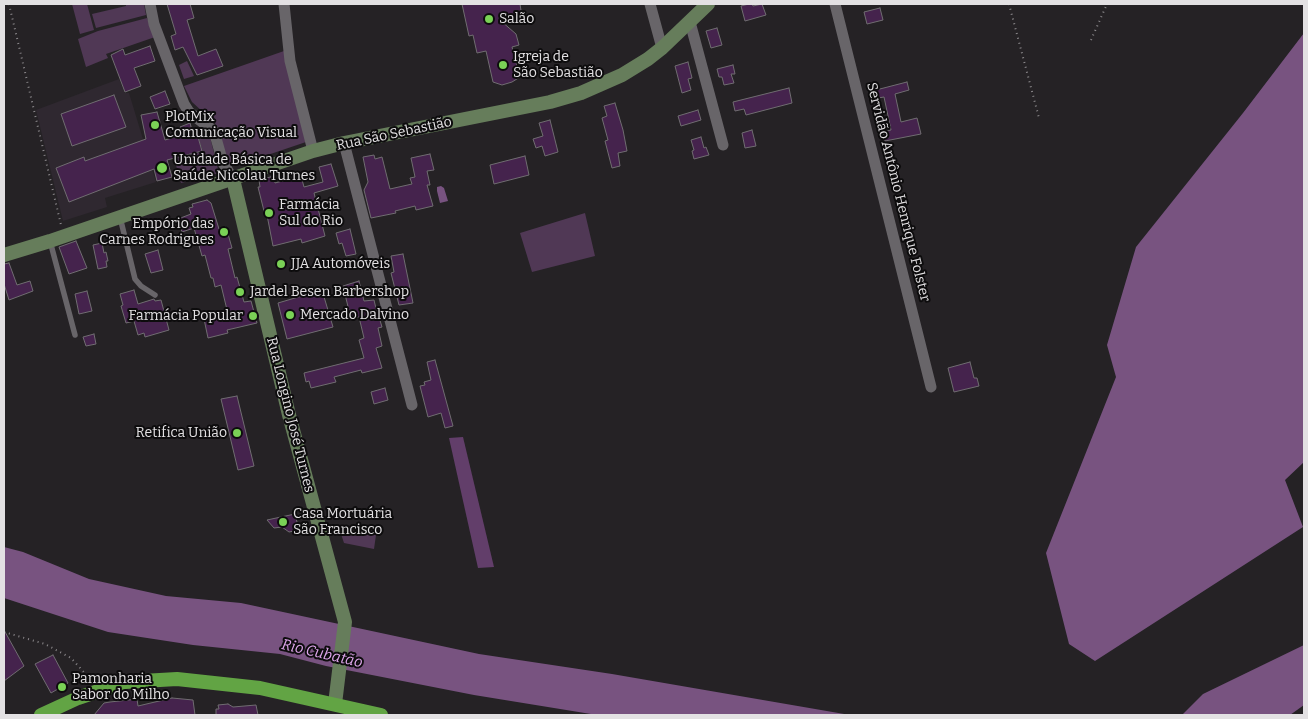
<!DOCTYPE html>
<meta charset="utf-8">
<style>
body{margin:0}
#map{position:relative;width:1308px;height:719px;overflow:hidden;background:#252225;font-family:Bitter,serif}
canvas{display:block}
.frame{position:absolute;inset:0;border:5px solid #e3e1e3;pointer-events:none}
</style>
<div id="map">
<canvas width="1308" height="719"></canvas>
<div class="frame"></div>
</div>
<script>
const g = document.querySelector('canvas').getContext('2d');
g.lineJoin = 'round';
function fillPath(path, color) { g.fillStyle = color; g.fill(path, 'evenodd'); }
const toPath = rows => new Path2D(rows.map(r => 'M' + r).join(''));
function trace(path, color, width, dash) { g.strokeStyle = color; g.lineWidth = width; g.lineCap = dash ? 'butt' : 'round'; g.setLineDash(dash || []); g.stroke(path); }
function write(font, color, halo, rows, align = 'center') {
  g.font = font + ' Bitter,serif'; g.lineWidth = 4; g.setLineDash([]); g.textBaseline = 'middle'; g.strokeStyle = halo; g.fillStyle = color; for (const [text, x, y, turn = 0] of rows) {
    g.save(); g.translate(x, y); g.rotate((+turn || 0) * Math.PI / 180); g.textAlign = isNaN(turn) ? turn : align; if (halo) g.strokeText(text, 0, 0); g.fillText(text, 0, 0); g.restore();
  }
}
const built = toPath([
 [119,79,125,93,129,93,156,182,105,198,107,207,63,221,36,110]
]);
const green = toPath([
 [72,4,87,4,94,30,80,34],
 [126,4,144,4,146,15,96,28,92,14,126,6],
 [147,18,155,37,106,54,108,58,86,67,78,39,98,31],
 [284,51,306,142,235,166,229,166,215,123,192,102,184,86],
 [187,61,194,76,184,79,179,65],
 [209,133,219,173,181,183,174,158,203,152,198,137],
 [585,213,595,256,532,272,520,233],
 [339,528,376,535,374,549,344,543]
]);
const forest = toPath([
 [463,437,494,567,478,568,449,438]
]);
const water = toPath([
 [1304,33,1304,462,1285,480,1303,527,1095,661,1069,644,1046,553,1116,377,1107,345,1136,247,1243,113],
 [441,186,444,188,448,201,440,203,437,191,437,187],
 [4,547,23,552,89,579,166,596,241,603,479,654,612,674,850,715,597,715,474,695,326,666,280,654,193,645,108,632,4,598],
 [1304,645,1304,705,1290,715,1182,715,1203,694]
]);
const building = toPath([
 [167,4,190,4,194,18,187,20,198,56,216,49,223,66,197,75,183,47,175,50,171,36,176,34,167,4],
 [462,4,520,4,522,17,501,21,516,34,519,45,512,47,520,77,512,82,502,85,493,82,486,51,477,53,473,35,469,36,462,4],
 [749,4,752,4,753,6,762,4,766,15,745,21,741,6,749,4],
 [880,8,883,20,867,24,864,12,880,8],
 [717,28,722,45,711,48,706,31,717,28],
 [150,46,155,61,134,68,141,86,125,92,111,55,123,49,125,55,150,46],
 [688,62,692,78,688,79,691,90,682,93,675,66,688,62],
 [733,65,735,74,731,74,734,83,724,85,722,77,719,77,717,69,733,65],
 [907,82,909,90,895,94,901,122,917,118,921,134,885,141,883,132,891,130,884,97,878,98,876,90,907,82],
 [789,88,792,103,746,115,744,109,735,111,733,102,789,88],
 [165,91,170,104,155,109,150,97,165,91],
 [114,95,126,127,72,146,61,114,114,95],
 [615,103,623,130,627,151,618,153,620,166,612,168,605,141,608,140,602,118,607,116,604,106,615,103],
 [698,110,701,120,681,126,678,116,698,110],
 [157,112,165,140,182,135,180,127,190,123,193,134,198,137,202,151,167,160,172,177,157,181,154,169,69,202,56,168,84,157,85,161,146,139,141,115,157,112],
 [550,120,558,152,545,156,542,146,536,148,533,139,543,136,539,123,550,120],
 [752,130,756,146,745,148,742,133,752,130],
 [701,137,704,148,706,147,709,155,694,159,692,151,694,150,691,140,701,137],
 [430,154,434,170,427,171,430,185,427,185,433,206,416,210,415,206,395,211,396,213,371,218,364,190,368,182,363,157,374,155,375,159,382,157,390,189,412,184,410,178,415,177,411,158,430,154],
 [525,156,529,175,494,184,490,165,525,156],
 [331,164,338,186,314,193,325,236,302,243,301,239,273,246,267,215,265,215,258,187,260,187,259,180,274,176,275,183,301,176,304,187,323,182,319,167,331,164],
 [207,200,211,203,219,229,226,227,232,248,228,249,235,278,237,277,244,302,251,301,257,323,227,330,228,333,208,338,204,319,228,314,221,285,215,287,213,278,211,278,205,255,202,256,194,228,182,232,178,219,191,214,189,208,193,207,192,204,207,200],
 [350,229,356,254,346,256,342,243,339,244,336,233,350,229],
 [76,241,87,268,69,274,59,247,76,241],
 [102,243,104,253,106,252,108,261,106,261,107,267,98,269,93,245,102,243],
 [158,250,163,270,151,273,145,254,158,250],
 [403,254,413,303,399,305,391,273,394,272,391,256,403,254],
 [9,263,17,285,30,281,33,291,9,300,4,284,4,264,9,263],
 [359,281,364,301,374,300,378,317,379,317,382,327,378,328,382,346,376,348,382,368,362,373,361,370,334,377,336,382,311,388,309,381,306,382,304,373,364,358,359,340,364,338,359,317,351,319,343,286,359,281],
 [134,290,138,304,154,299,155,301,161,300,169,330,145,337,144,333,138,335,134,321,126,323,121,306,123,305,120,294,134,290],
 [322,290,333,327,287,339,278,303,322,290],
 [87,291,92,311,79,314,75,294,87,291],
 [94,334,96,344,86,346,83,337,94,334],
 [435,360,453,426,445,428,441,413,428,417,420,386,425,385,424,382,431,380,427,362,435,360],
 [970,362,974,378,977,378,979,386,954,392,948,368,970,362],
 [385,388,388,400,374,404,371,392,385,388],
 [237,396,254,466,238,470,221,399,237,396],
 [295,514,299,530,289,532,282,527,274,528,267,520,295,514],
 [4,630,24,666,4,681,4,630],
 [53,655,68,683,51,693,35,664,53,655],
 [172,698,193,700,195,715,94,715,104,703,110,702,137,699,138,706,172,698],
 [228,704,233,707,256,705,258,715,216,715,216,709,219,709,218,705,228,704]
]);
const path = toPath([
 [9,4,61,225],
 [1009,4,1039,118],
 [1091,40,1107,4],
 [4,632,45,644,71,658,92,681]
]);
const service = toPath([
 [120,217,135,279,141,286,155,295],
 [50,241,75,335]
]);
const minor = toPath([
 [150,4,154,24,184,104,189,112,214,131,223,163,233,179],
 [284,4,290,61,313,151],
 [650,4,662,48],
 [835,4,931,387],
 [690,22,723,145],
 [344,143,412,405]
]);
const secondary = toPath([
 [233,179,289,415,345,622,335,704],
 [4,255,50,241,313,151,344,143,550,102,581,93,622,75,648,59,662,48,708,4]
]);
const trunk = toPath([
 [41,715,78,698,125,682,177,679,260,688,381,715]
]);
const markers = [
 [489,19,5,"#7ad156"],
 [503,65,5,"#7ad156"],
 [155,125,5,"#7ad156"],
 [162,168,6,"#7ad156"],
 [269,213,5,"#7ad156"],
 [224,232,5,"#7ad156"],
 [281,264,5,"#7ad156"],
 [240,292,5,"#7ad156"],
 [290,315,5,"#7ad156"],
 [253,316,5,"#7ad156"],
 [237,433,5,"#7ad156"],
 [283,522,5,"#7ad156"],
 [62,687,5,"#7ad156"]
];
const poiNames = [
 ["Salão",499,19],
 ["Igreja de",513,57],
 ["São Sebastião",513,73],
 ["PlotMix",165,117],
 ["Comunicação Visual",165,133],
 ["Unidade Básica de",173,160],
 ["Saúde Nicolau Turnes",173,176],
 ["Farmácia",279,205],
 ["Sul do Rio",279,221],
 ["Empório das",214,224,"right"],
 ["Carnes Rodrigues",214,240,"right"],
 ["JJA Automóveis",291,264],
 ["Jardel Besen Barbershop",250,292],
 ["Mercado Dalvino",300,315],
 ["Farmácia Popular",243,316,"right"],
 ["Retifica União",227,433,"right"],
 ["Casa Mortuária",293,514],
 ["São Francisco",293,530],
 ["Pamonharia",72,679],
 ["Sabor do Milho",72,695]
];
const streetNames = [
 ["Rua São Sebastião",394,134,-12],
 ["Servidão Antônio Henrique Folster",898,192,76],
 ["Rua Longino José Turnes",290,415,76]
];
const waterNames = [
 ["Rio Cubatão",322,654,13]
];
fillPath(built, '#2f2830');
fillPath(green, '#503855');
fillPath(forest, '#623e6a');
fillPath(water, '#785380');
fillPath(building, '#45234d');
trace(building, '#706d71', 1);
trace(path, '#8c898c', 2, [1, 4]);
trace(service, '#686569', 5.5);
trace(minor, '#686569', 11);
trace(secondary, '#667d5b', 14);
trace(trunk, '#62a444', 14);
for (const [x, y, r, color] of markers) { const dot = new Path2D(); dot.arc(x, y, r, 0, 2 * Math.PI); g.fillStyle = color; g.fill(dot); trace(dot, '#0d0c0d', 2); }
write('14px', '#e3e1e3', '#0d0c0d', poiNames, 'left');
write('14px', '#e3e1e3', '#0d0c0d', streetNames);
write('italic 15px', '#dfa6ec', '#0d0c0d', waterNames);
</script>
